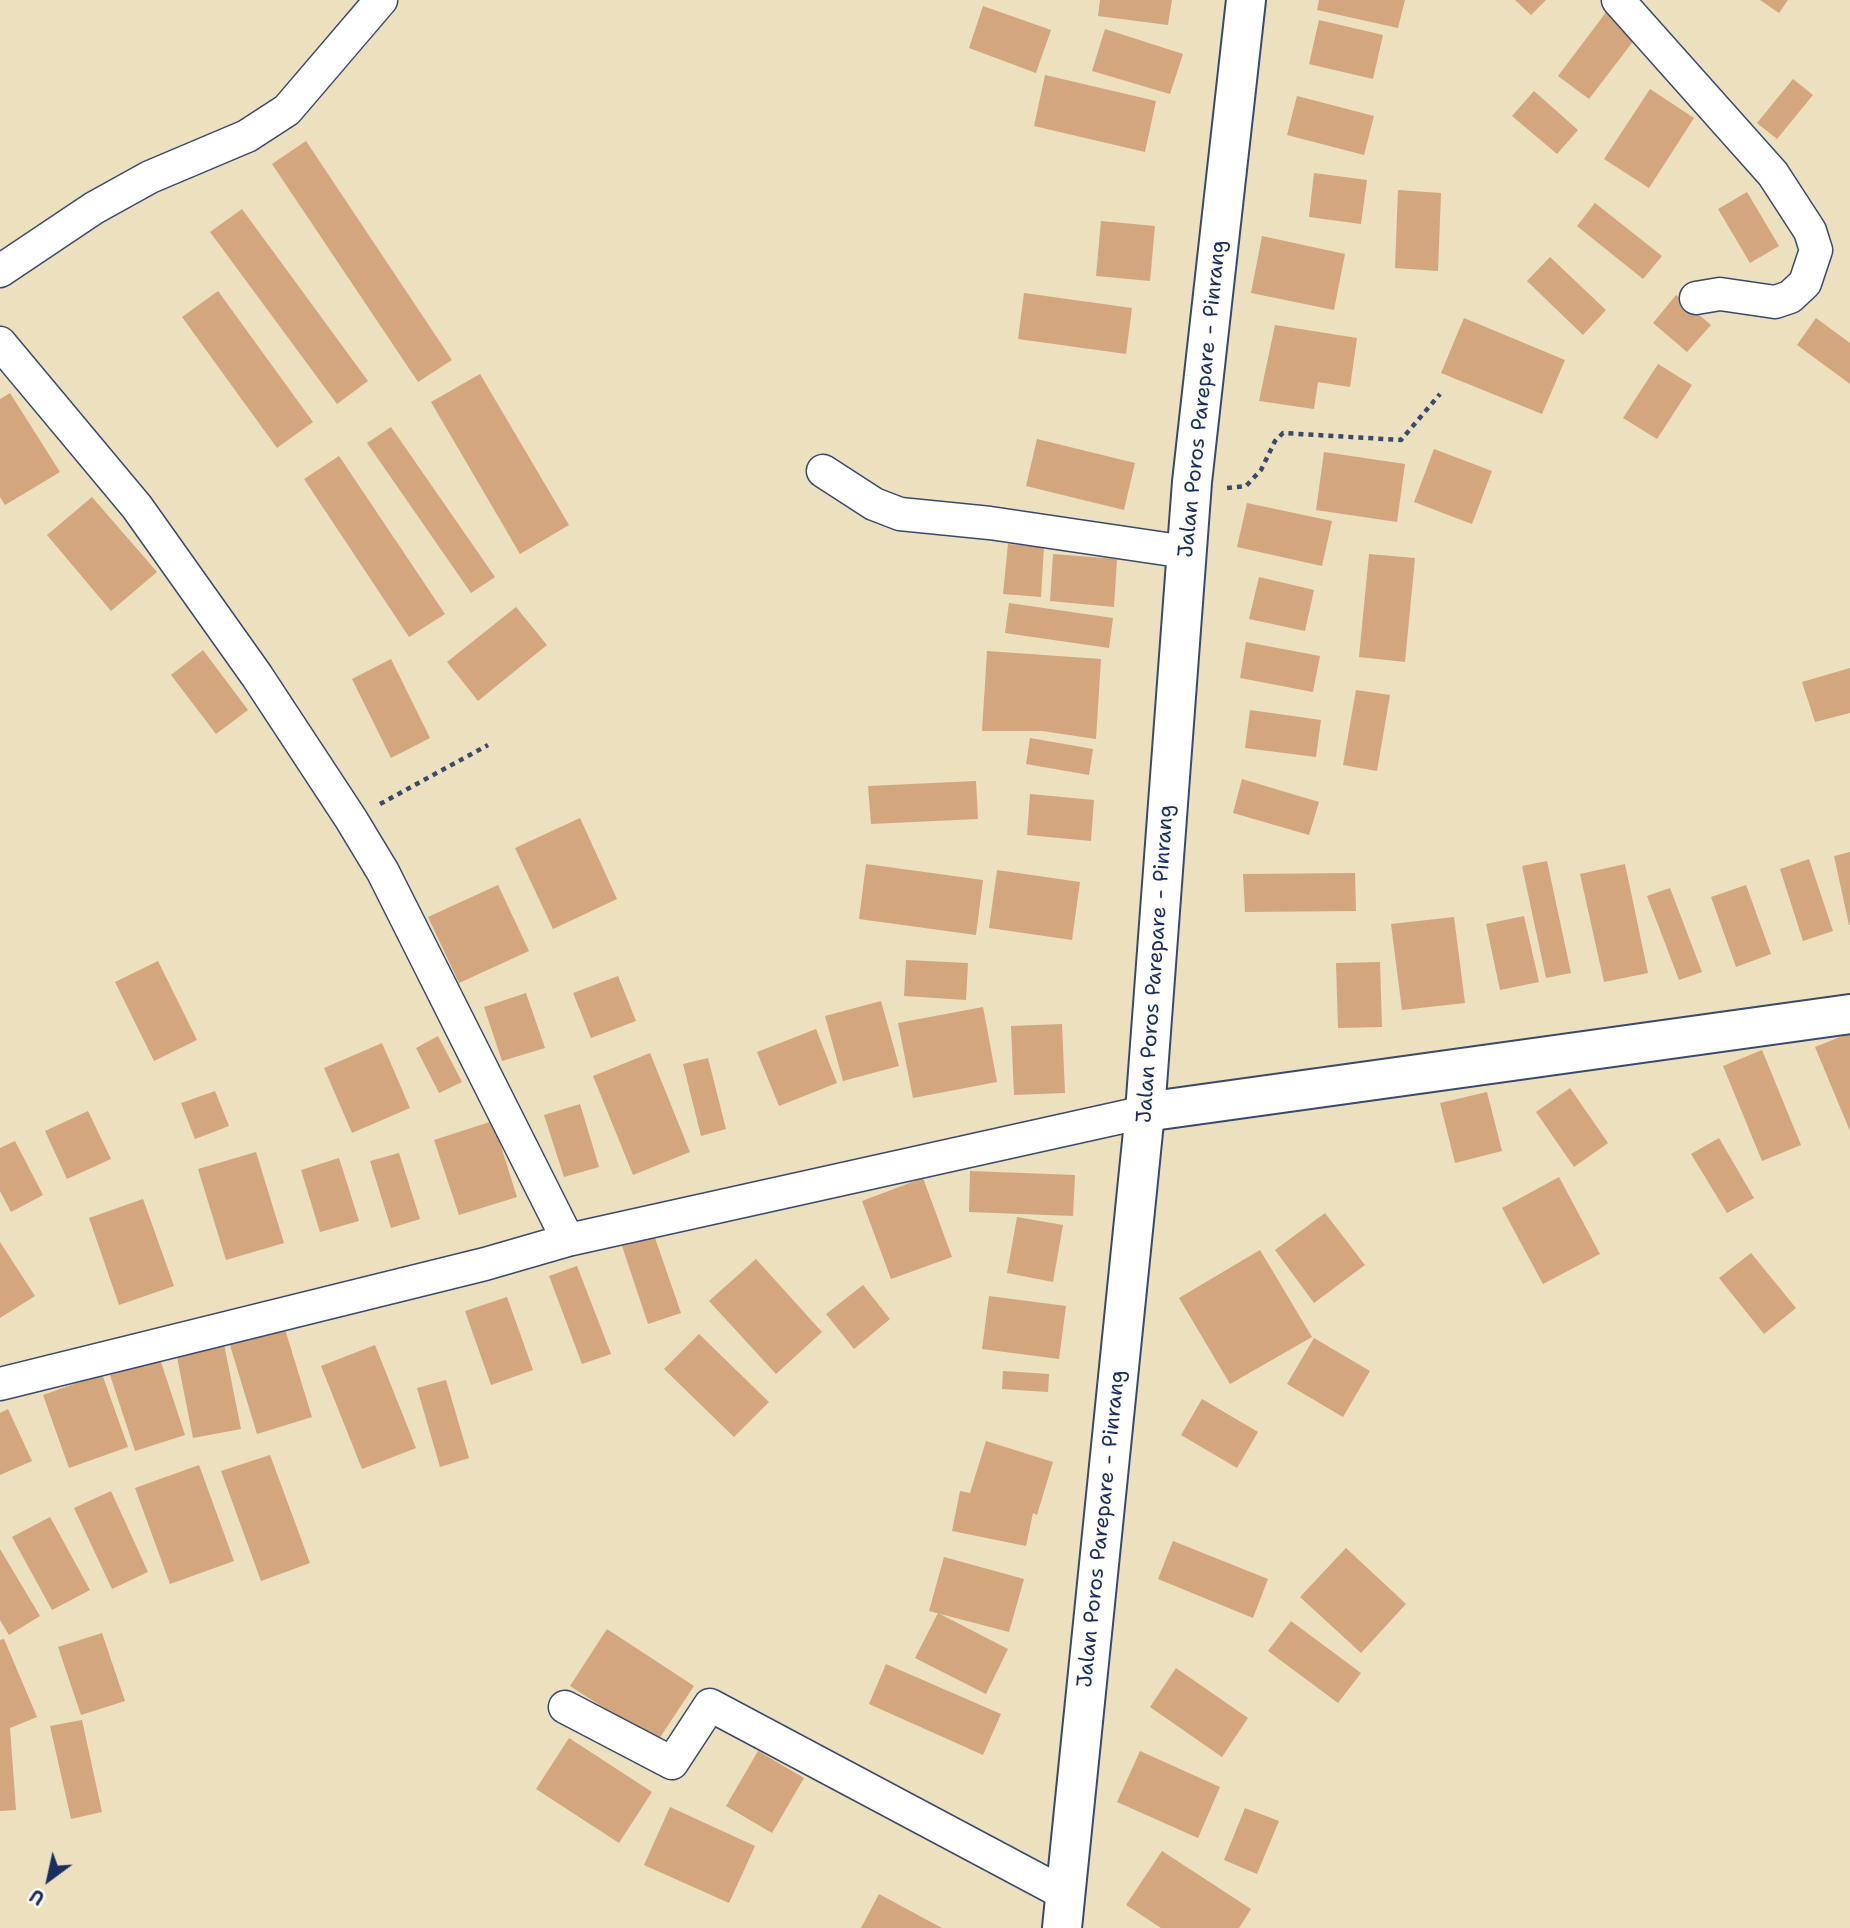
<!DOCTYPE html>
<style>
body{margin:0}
#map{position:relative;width:1850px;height:1928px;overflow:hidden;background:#ece0be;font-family:"Shantell Sans",sans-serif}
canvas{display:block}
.north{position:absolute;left:14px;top:1844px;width:70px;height:70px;-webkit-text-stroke:5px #fdfcf7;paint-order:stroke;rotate:213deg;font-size:19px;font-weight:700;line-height:28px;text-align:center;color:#1b2f5e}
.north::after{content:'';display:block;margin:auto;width:24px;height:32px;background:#1b2f5e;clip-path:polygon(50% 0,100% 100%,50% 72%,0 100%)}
</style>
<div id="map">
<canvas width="1850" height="1928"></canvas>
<div class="north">U</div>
</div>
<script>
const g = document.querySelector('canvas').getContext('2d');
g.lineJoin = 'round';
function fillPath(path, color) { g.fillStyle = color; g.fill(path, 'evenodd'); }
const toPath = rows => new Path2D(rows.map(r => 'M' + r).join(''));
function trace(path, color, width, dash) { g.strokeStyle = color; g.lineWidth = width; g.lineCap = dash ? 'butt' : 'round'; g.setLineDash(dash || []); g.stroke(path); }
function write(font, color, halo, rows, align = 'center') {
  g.font = font + ' "Shantell Sans",sans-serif'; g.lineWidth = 5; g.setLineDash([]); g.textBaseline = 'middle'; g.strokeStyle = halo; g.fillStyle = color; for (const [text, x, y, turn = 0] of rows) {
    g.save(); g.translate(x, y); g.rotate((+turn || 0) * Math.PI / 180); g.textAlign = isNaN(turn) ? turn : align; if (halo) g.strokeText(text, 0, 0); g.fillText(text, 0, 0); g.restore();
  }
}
const building = toPath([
 [1100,0,1172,0,1168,25,1098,16],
 [1319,0,1405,0,1398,28,1317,10],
 [1515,0,1546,0,1531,15],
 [1760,0,1788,0,1779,13],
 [983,6,1051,30,1036,73,969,48],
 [1607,11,1638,35,1589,99,1558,76],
 [1319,20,1383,35,1373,79,1309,64],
 [1105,29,1183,54,1170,94,1092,71],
 [1045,75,1156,101,1145,152,1034,126],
 [1793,79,1813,95,1777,139,1757,123],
 [1650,89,1694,118,1649,188,1604,159],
 [1534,91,1578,130,1557,154,1512,116],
 [1297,96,1374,116,1364,155,1287,135],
 [306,141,452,360,418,382,272,164],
 [1314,173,1367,180,1361,224,1309,217],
 [1398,190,1441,193,1438,271,1395,268],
 [1747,192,1779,246,1750,263,1718,209],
 [1595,203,1662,256,1643,279,1577,226],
 [242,209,368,381,337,404,210,232],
 [1101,221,1155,226,1150,281,1096,276],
 [1262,236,1345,254,1334,310,1251,293],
 [1550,257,1606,310,1583,335,1527,281],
 [218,291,313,422,277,448,182,317],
 [1024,293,1132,308,1126,354,1018,339],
 [1676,295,1711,325,1687,352,1653,323],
 [1464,318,1565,360,1542,414,1441,373],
 [1816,318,1850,343,1850,384,1797,345],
 [1275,325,1357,338,1350,387,1318,382,1314,409,1259,401],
 [1658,364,1692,385,1657,439,1623,418],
 [480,374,569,525,520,554,431,402],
 [10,393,60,472,5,505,0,497,0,399],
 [391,427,495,577,471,593,367,443],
 [1037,439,1135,463,1124,510,1026,486],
 [1434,449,1492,471,1472,524,1414,502],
 [1324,452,1405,464,1397,522,1316,510],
 [339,456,445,614,409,637,304,479],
 [92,497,157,572,111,611,47,535],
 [1247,503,1332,521,1322,566,1237,547],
 [1008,544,1044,547,1041,597,1003,594],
 [1053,554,1117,559,1114,607,1050,601],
 [1369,554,1415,558,1405,662,1359,657],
 [1259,577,1314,590,1305,631,1249,619],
 [1009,603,1113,618,1109,648,1005,633],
 [516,607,547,645,478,701,447,662],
 [1246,642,1320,656,1313,692,1240,678],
 [203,650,248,710,216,734,171,675],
 [987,651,1101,659,1096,739,1042,731,982,731],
 [391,659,430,738,391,758,352,679],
 [1850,668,1850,713,1815,722,1802,682],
 [1356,690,1390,695,1377,771,1343,765],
 [1250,710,1321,720,1316,757,1245,748],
 [1030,738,1093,749,1089,775,1026,764],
 [1242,779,1319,802,1309,835,1233,813],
 [976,781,978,819,871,824,868,786],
 [1030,794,1094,800,1091,841,1027,835],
 [580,818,617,899,553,929,515,848],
 [1850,852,1850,925,1849,925,1834,856],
 [1809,859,1833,931,1803,941,1780,869],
 [1547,861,1571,973,1546,978,1522,866],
 [866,864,983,880,976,935,859,919],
 [1625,864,1648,973,1604,982,1580,874],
 [997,870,1080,882,1072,940,989,928],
 [1355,873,1356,911,1245,912,1243,874],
 [498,885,529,951,459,983,428,917],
 [1746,885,1771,954,1736,967,1711,897],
 [1670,888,1702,972,1679,980,1647,896],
 [1524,916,1539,982,1500,990,1486,924],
 [1454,917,1465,1003,1402,1010,1391,924],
 [906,960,968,963,966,1000,904,996],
 [158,961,197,1040,154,1061,115,982],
 [1380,962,1382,1027,1338,1028,1336,963],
 [618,976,636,1021,591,1038,573,993],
 [526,993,545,1048,502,1061,484,1007],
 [881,1001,899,1066,843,1081,825,1016],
 [983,1007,997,1082,913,1098,898,1023],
 [1062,1024,1065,1093,1014,1095,1011,1026],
 [816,1029,837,1083,779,1106,757,1052],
 [1850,1033,1850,1131,1815,1047],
 [438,1036,462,1082,439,1093,416,1048],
 [382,1043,410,1108,352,1133,324,1068],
 [1762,1050,1801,1145,1762,1161,1723,1066],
 [650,1053,690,1152,633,1175,593,1076],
 [708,1058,726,1129,701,1136,683,1064],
 [1570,1088,1608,1143,1574,1167,1536,1112],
 [215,1091,229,1126,195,1139,181,1103],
 [1487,1092,1502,1151,1455,1163,1440,1103],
 [580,1104,599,1167,564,1177,544,1115],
 [88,1111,111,1159,67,1179,45,1131],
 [493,1121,517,1197,459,1215,434,1140],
 [1719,1138,1754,1198,1727,1213,1691,1154],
 [15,1141,43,1195,11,1212,0,1191,0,1148],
 [256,1152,284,1243,226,1260,198,1169],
 [399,1153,420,1219,391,1228,370,1161],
 [339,1158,359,1221,320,1232,301,1170],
 [970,1171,1075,1175,1073,1216,969,1212],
 [1559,1177,1600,1254,1543,1284,1502,1208],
 [923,1178,952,1257,891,1279,862,1201],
 [143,1199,174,1286,119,1305,89,1218],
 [1325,1213,1365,1265,1314,1303,1275,1250],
 [1017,1217,1063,1225,1053,1282,1007,1273],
 [654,1235,681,1313,648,1324,622,1246],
 [0,1242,35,1296,0,1318],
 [1260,1250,1312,1337,1230,1384,1179,1298],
 [1751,1253,1796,1308,1764,1334,1719,1278],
 [756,1259,822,1332,776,1374,709,1301],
 [577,1266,611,1354,582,1364,549,1276],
 [863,1285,890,1319,854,1349,826,1314],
 [989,1296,1066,1306,1059,1359,982,1349],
 [507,1297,533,1370,491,1385,465,1311],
 [284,1326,312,1417,257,1434,229,1342],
 [699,1334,769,1402,734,1437,664,1369],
 [1314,1338,1370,1371,1343,1417,1287,1384],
 [223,1339,241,1429,193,1438,175,1347],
 [375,1345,416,1448,362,1469,321,1366],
 [160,1359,185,1435,135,1451,110,1375],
 [1003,1371,1049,1374,1048,1392,1002,1389],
 [102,1374,128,1447,69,1468,43,1395],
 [446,1380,469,1458,440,1467,417,1388],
 [1202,1399,1258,1432,1237,1468,1181,1435],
 [8,1409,32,1461,0,1475,0,1413],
 [986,1441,1053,1462,1037,1515,1033,1513,1026,1546,952,1531,960,1491,970,1493],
 [270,1455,310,1563,261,1581,221,1471],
 [199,1465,234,1561,170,1584,135,1488],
 [111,1491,148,1572,112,1589,74,1508],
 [50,1517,90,1590,52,1610,12,1537],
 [1173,1541,1268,1579,1253,1618,1158,1579],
 [1346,1548,1406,1604,1361,1653,1300,1597],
 [0,1549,40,1616,9,1635,0,1620],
 [944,1557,1024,1579,1009,1632,929,1611],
 [938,1613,1008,1649,986,1694,915,1658],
 [1291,1621,1361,1673,1338,1703,1268,1651],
 [607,1629,694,1686,657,1742,570,1686],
 [102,1633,125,1701,81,1715,58,1647],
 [4,1639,37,1717,10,1728,16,1810,0,1811,0,1640],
 [886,1664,1001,1714,983,1755,869,1704],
 [1176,1668,1248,1718,1222,1757,1150,1707],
 [82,1720,102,1812,71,1819,50,1726],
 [569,1738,652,1792,619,1843,536,1789],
 [758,1751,804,1778,772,1833,726,1806],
 [1140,1751,1220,1787,1198,1838,1117,1802],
 [670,1807,755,1846,729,1903,644,1865],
 [1245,1808,1279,1821,1257,1874,1224,1860],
 [1162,1851,1251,1909,1239,1928,1161,1928,1126,1905],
 [879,1894,942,1928,861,1928]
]);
const path = toPath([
 [1227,488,1246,486,1261,470,1275,441,1283,433,1401,440,1440,394],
 [380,804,488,745]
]);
const minor = toPath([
 [1618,0,1773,174,1810,231,1816,250,1805,283,1790,297,1775,302,1720,294,1696,298],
 [0,271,94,208,150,177,247,136,287,110,381,0],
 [0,343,137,507,257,676,351,819,383,872,568,1240],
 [823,471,874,504,900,514,990,523,1186,552],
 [0,1384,485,1264,568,1240,1145,1112],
 [565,1707,672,1763,710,1705,1065,1894]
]);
const secondary = toPath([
 [1145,1112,1850,1014]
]);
const trunk = toPath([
 [1062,1928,1145,1112,1192,482,1246,0]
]);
const streetNames = [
 ["Jalan Poros Parepare - Pinrang",1203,399,-84],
 ["Jalan Poros Parepare - Pinrang",1156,964,-86],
 ["Jalan Poros Parepare - Pinrang",1102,1529,-84]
];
fillPath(building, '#d3a67d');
trace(minor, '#3a4a6c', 35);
trace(secondary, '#3a4a6c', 42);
trace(trunk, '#3a4a6c', 42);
trace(path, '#3a4a6c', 4.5, [5, 5]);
trace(minor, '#fff', 32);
trace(secondary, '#fff', 38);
trace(trunk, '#fff', 38);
write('21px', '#1b2f5e', '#fdfcf7', streetNames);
</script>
